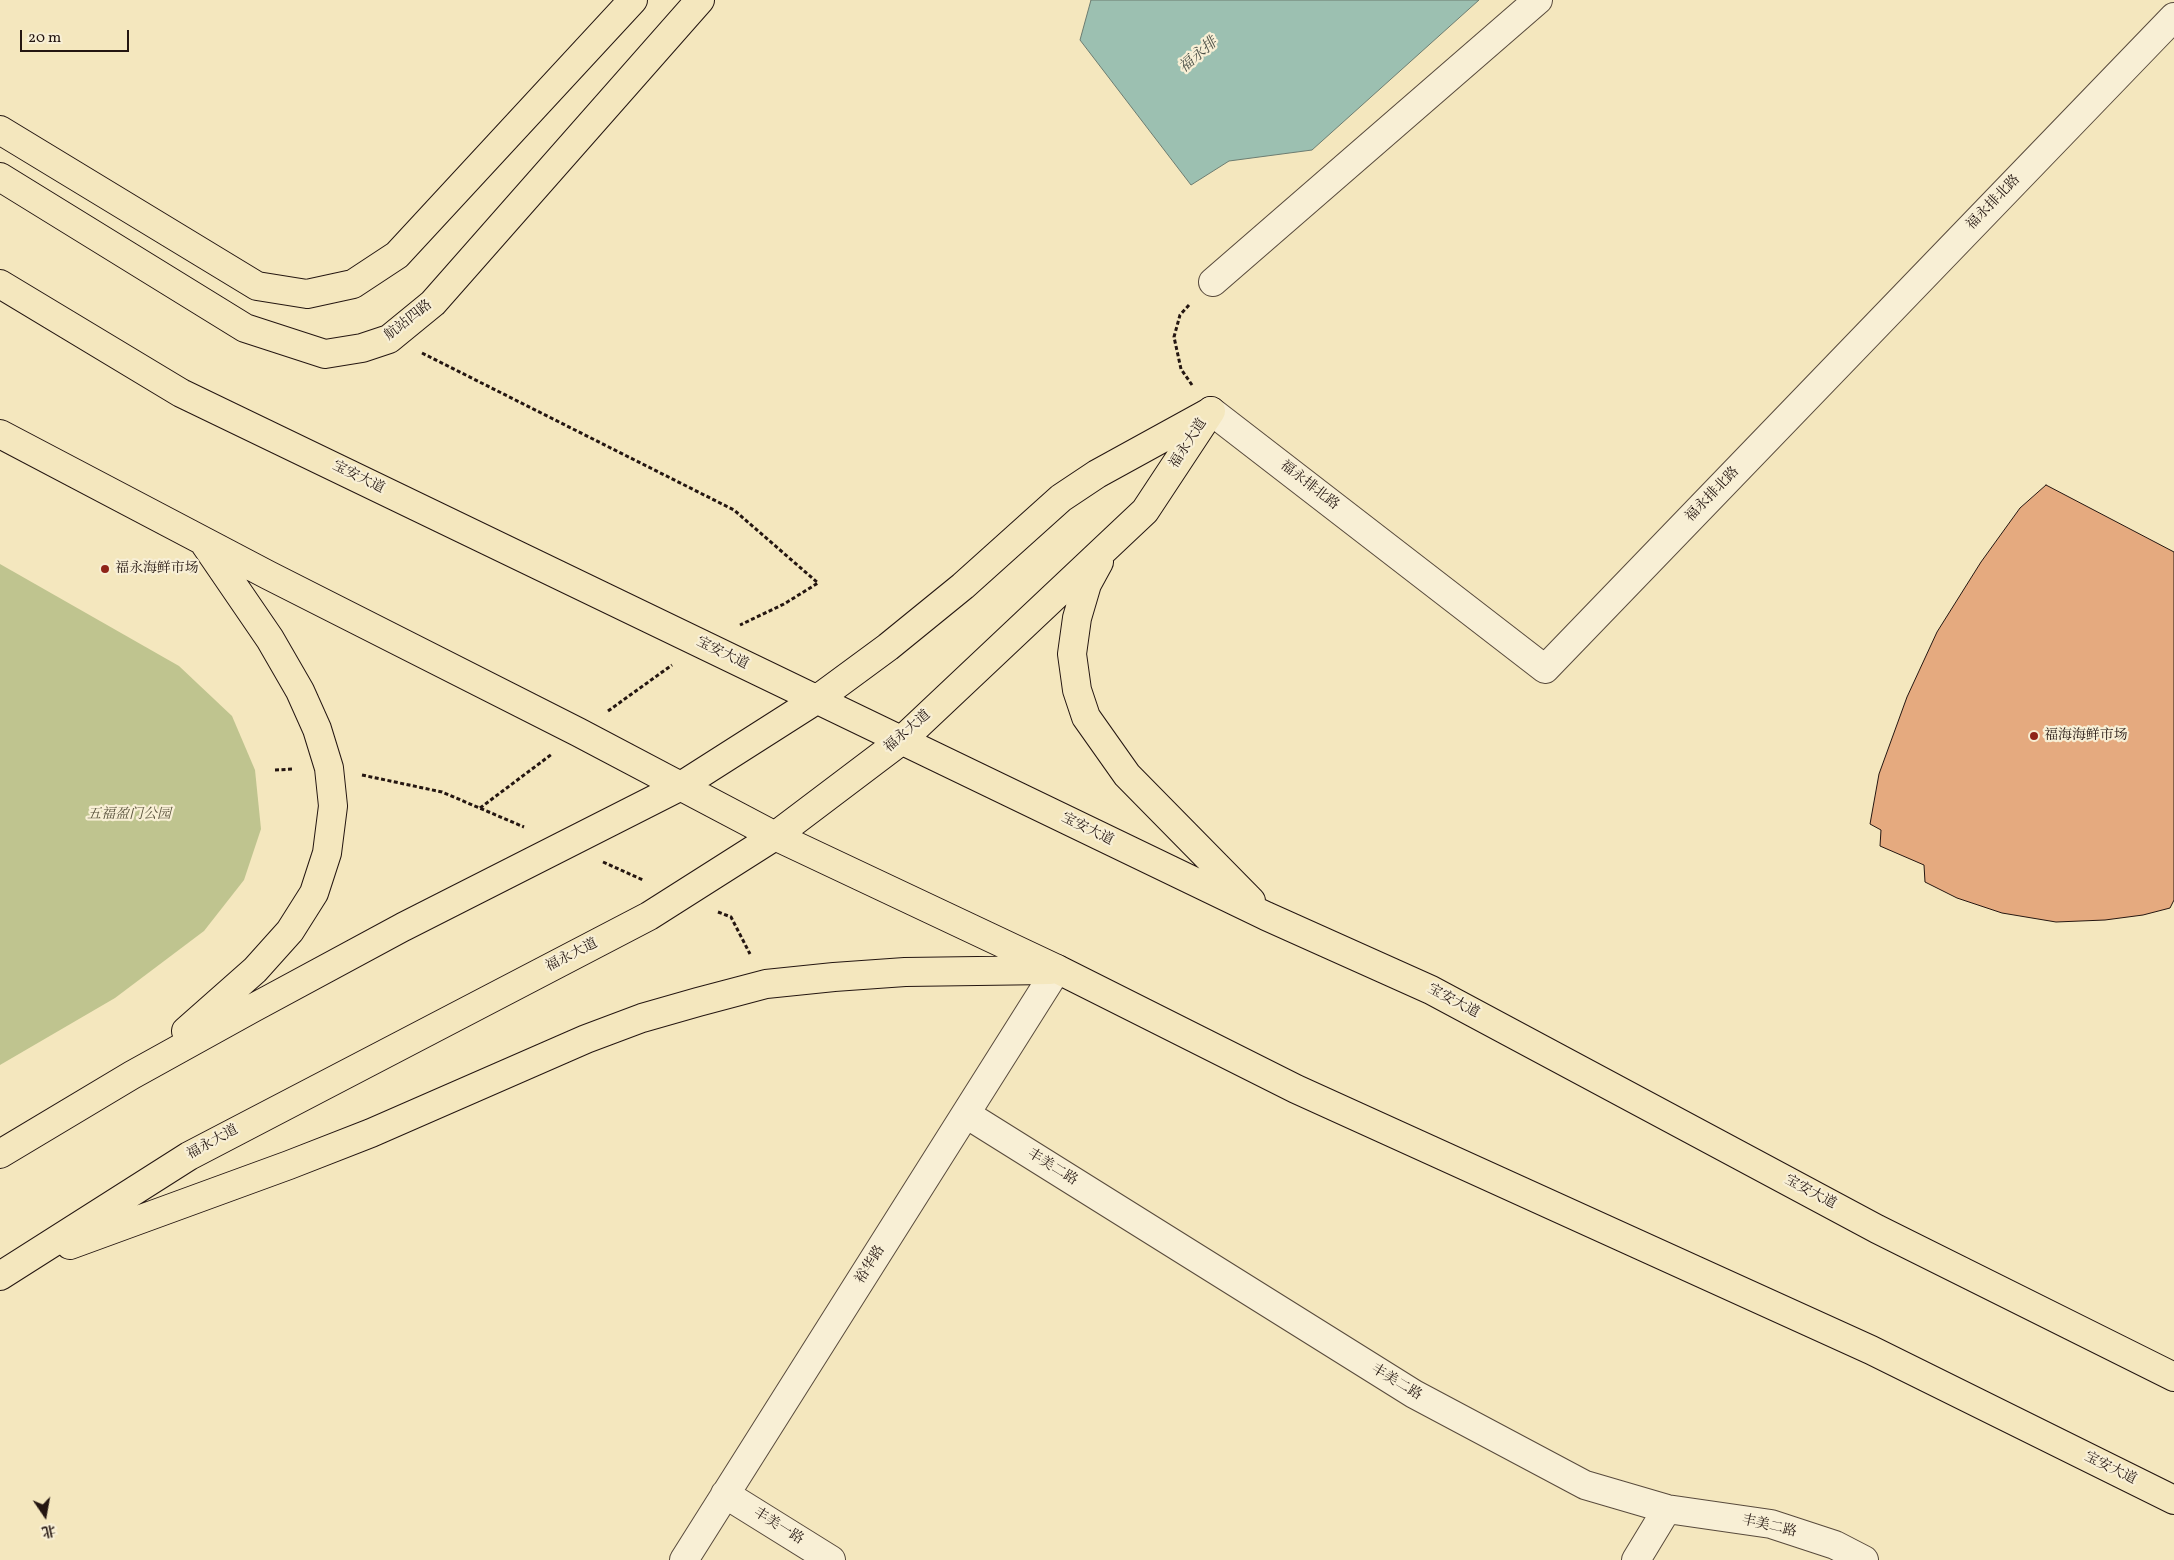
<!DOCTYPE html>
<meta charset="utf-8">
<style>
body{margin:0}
#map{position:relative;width:2174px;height:1560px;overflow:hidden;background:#f4e7be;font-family:Vollkorn,"Noto Serif SC",serif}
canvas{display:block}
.north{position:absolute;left:20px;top:1490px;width:50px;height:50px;-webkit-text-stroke:4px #f8efd5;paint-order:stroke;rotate:168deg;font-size:14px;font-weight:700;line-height:20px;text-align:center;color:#241611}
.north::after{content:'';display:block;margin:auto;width:18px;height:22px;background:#241611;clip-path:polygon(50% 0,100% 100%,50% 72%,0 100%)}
.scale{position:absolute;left:20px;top:30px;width:109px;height:22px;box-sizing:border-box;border:2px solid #241611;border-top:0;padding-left:6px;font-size:15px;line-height:18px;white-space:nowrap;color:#241611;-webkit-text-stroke:4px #f8efd5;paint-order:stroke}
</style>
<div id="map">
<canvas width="2174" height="1560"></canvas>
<div class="north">北</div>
<div class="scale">20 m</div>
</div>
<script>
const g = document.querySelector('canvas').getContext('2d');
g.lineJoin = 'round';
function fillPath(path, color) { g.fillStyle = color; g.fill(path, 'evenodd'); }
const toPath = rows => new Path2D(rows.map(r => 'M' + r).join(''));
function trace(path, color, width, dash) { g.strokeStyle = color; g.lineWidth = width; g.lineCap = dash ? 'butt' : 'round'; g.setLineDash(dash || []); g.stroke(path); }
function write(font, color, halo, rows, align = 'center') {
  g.font = font + ' Vollkorn,"Noto Serif SC",serif'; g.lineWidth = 4.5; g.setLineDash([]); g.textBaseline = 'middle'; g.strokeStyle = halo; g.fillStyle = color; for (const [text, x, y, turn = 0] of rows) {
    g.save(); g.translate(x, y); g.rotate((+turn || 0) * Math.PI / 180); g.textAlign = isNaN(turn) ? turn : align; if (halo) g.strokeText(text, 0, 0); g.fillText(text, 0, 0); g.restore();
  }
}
const green = toPath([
 [0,564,179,666,232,716,255,770,261,829,244,880,204,931,115,998,0,1065]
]);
const water = toPath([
 [1091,0,1479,0,1312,150,1229,161,1191,185,1080,40,1091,0]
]);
const building = toPath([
 [2046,485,2174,552,2174,900,2170,908,2143,915,2105,920,2056,922,2002,913,1957,898,1925,882,1924,865,1880,846,1881,830,1870,824,1879,774,1907,697,1937,632,1981,562,2020,508,2046,485]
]);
const path = toPath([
 [1189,305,1180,315,1174,337,1181,369,1192,385],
 [422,353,734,510,818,583,784,604,740,625],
 [608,711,672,665],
 [275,770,294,769],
 [362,775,442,792,524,827],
 [480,808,552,754],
 [603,862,643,880],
 [718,912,731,917,750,954]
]);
const minor = toPath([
 [1213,282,1538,0],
 [1211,411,1545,669,2174,17],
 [966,1114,1414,1394,1585,1485,1667,1509,1771,1524,1835,1545,1864,1560],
 [725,1494,831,1560],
 [684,1560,1057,969],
 [1636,1560,1667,1509]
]);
const major = toPath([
 [0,130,257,286,307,294,353,284,397,255,633,0],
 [0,177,245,328,325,354,362,348,389,339,433,303,700,0],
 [0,284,181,393,1266,916,1431,990,1877,1229,2174,1377],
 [0,434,268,575,578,732,775,836,1057,969,1296,1089,1871,1350,2174,1500],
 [1099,562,1087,584,1077,618,1072,654,1077,690,1086,717,1127,775,1251,901],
 [186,1031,255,970,290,931,314,893,327,853,333,806,329,768,317,729,300,691,270,639,205,544],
 [0,1154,132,1075,253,1008,403,927,681,786,816,700,888,647,963,586,1061,498,1097,474,1208,413],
 [70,1245,289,1165,371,1133,586,1039,642,1018,698,1002,766,984,834,977,905,972,1050,970],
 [0,1276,189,1156,649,916,775,836,902,740,1145,511,1211,411]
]);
const markers = [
 [105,569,5,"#8f2418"],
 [2034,736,5,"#8f2418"]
];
const streetNames = [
 ["福永排北路",1994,203,-46],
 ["航站四路",409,321,-38],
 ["福永大道",1189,444,-57],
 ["宝安大道",358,478,26],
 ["福永排北路",1309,486,38],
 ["福永排北路",1713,495,-46],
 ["宝安大道",722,654,26],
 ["福永大道",908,732,-41],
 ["宝安大道",1087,830,26],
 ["福永大道",572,956,-27],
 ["宝安大道",1453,1002,28],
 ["福永大道",213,1143,-29],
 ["丰美二路",1052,1168,32],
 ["宝安大道",1810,1193,28],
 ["裕华路",871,1265,-58],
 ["丰美二路",1396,1383,31],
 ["宝安大道",2110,1469,26],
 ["丰美一路",778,1527,32],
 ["丰美二路",1769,1527,13]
];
const poiNames = [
 ["福永海鲜市场",115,569],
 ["福海海鲜市场",2044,736]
];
const parkNames = [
 ["五福盈门公园",129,815]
];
const waterNames = [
 ["福永排",1199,56,-41]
];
fillPath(green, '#bfc48f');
fillPath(water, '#9cc0b1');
trace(water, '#6c7c71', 1);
fillPath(building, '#e5aa7f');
trace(building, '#241611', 1);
trace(minor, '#584a3c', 30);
trace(major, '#241611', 30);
trace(path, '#241611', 3, [4, 2.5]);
trace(minor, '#f8efd5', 28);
trace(major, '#f4e7be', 28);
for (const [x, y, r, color] of markers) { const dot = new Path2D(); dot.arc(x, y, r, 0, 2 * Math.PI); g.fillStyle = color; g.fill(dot); trace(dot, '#f8efd5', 2); }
write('14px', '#241611', '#f8efd5', streetNames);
write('14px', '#241611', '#f8efd5', poiNames, 'left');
write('italic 14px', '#5a533d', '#f8efd5', parkNames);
write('italic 15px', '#4e5249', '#f8efd5', waterNames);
</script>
